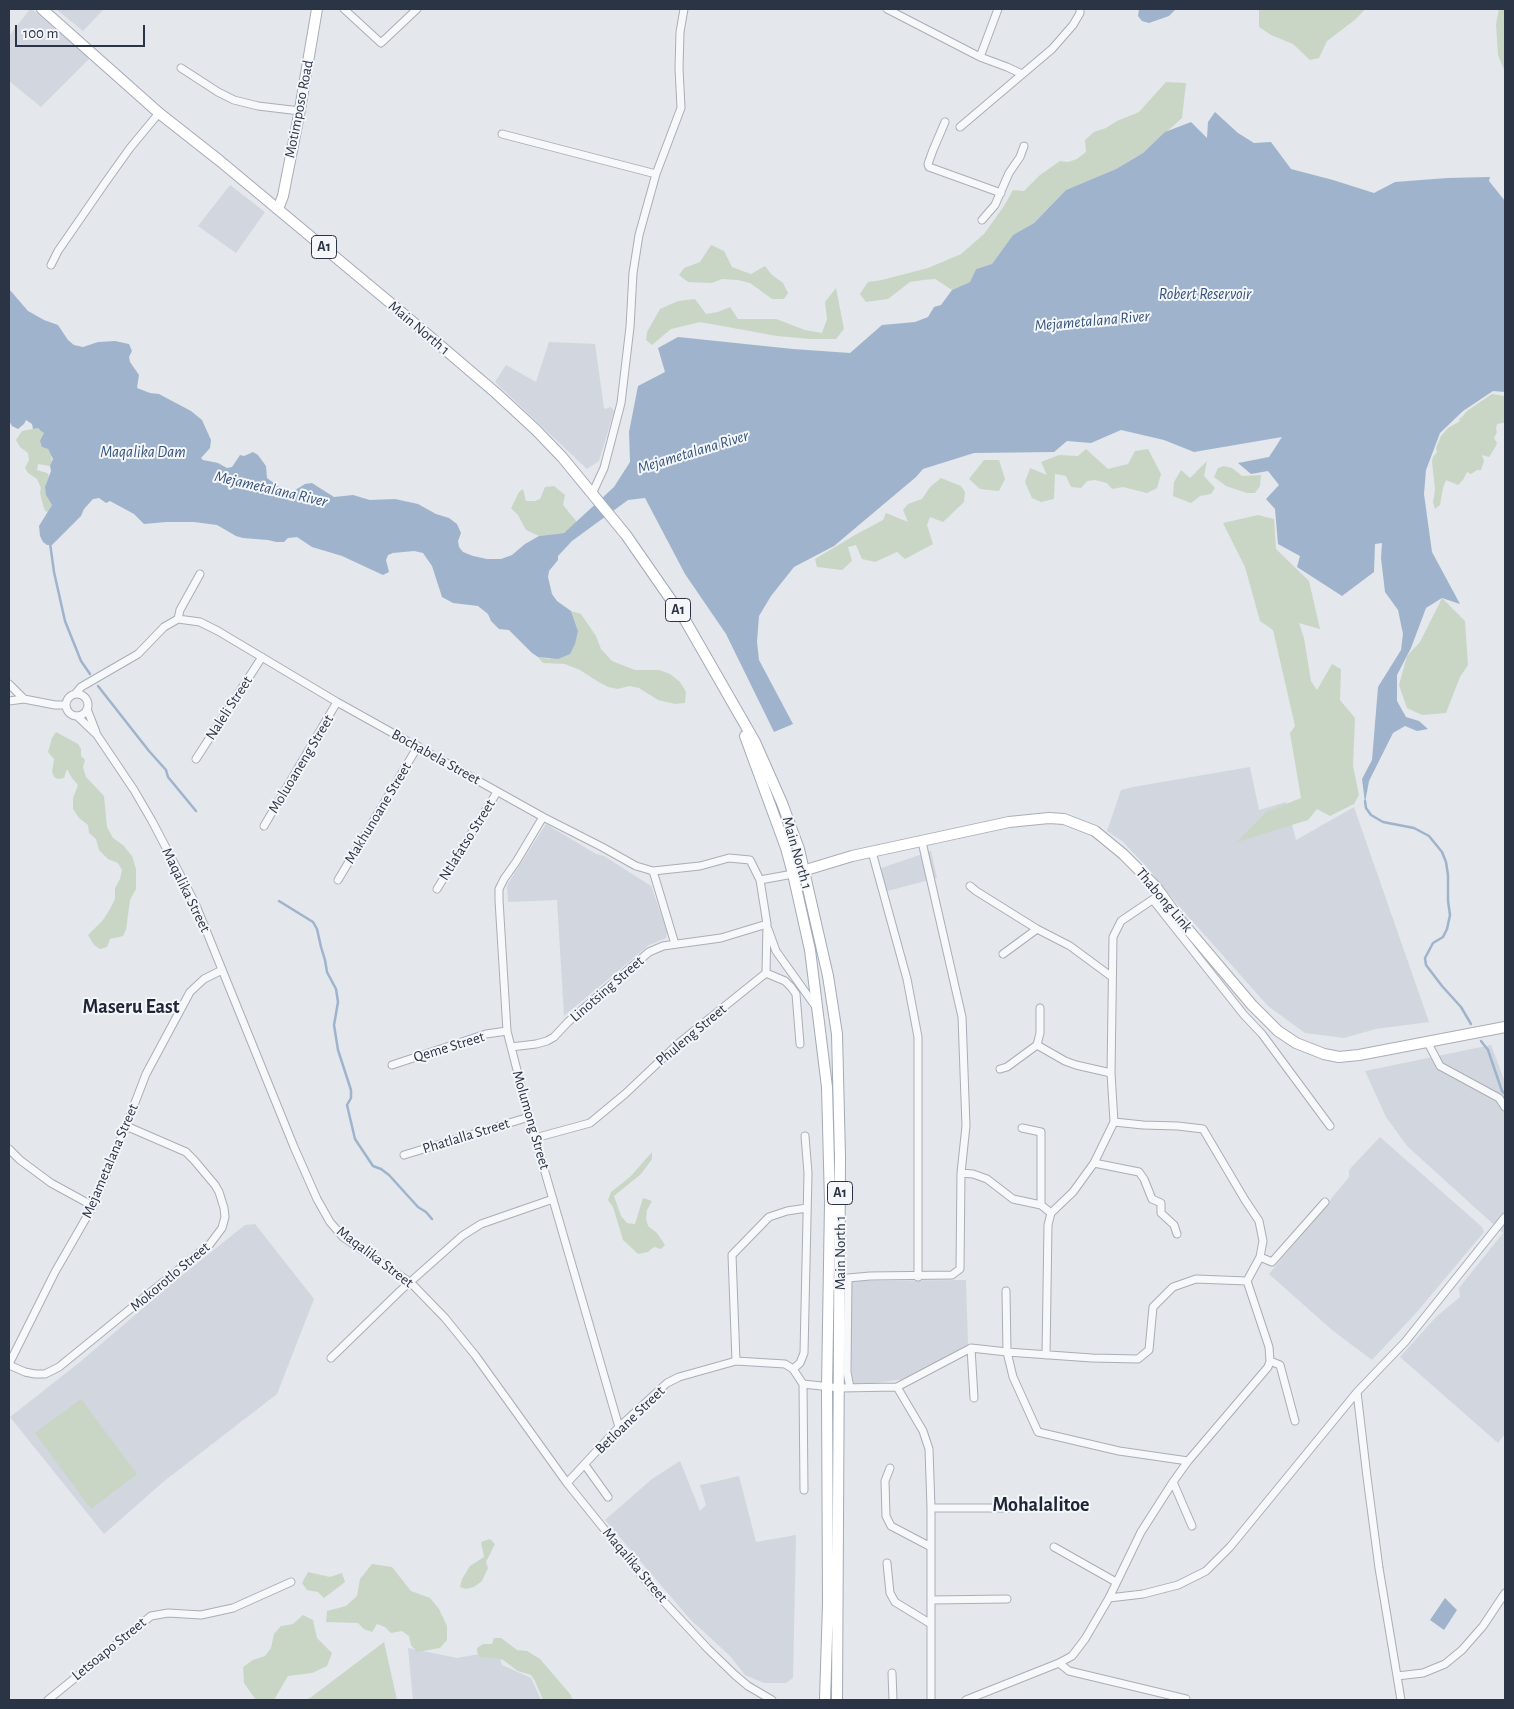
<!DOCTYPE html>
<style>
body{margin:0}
#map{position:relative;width:1514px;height:1709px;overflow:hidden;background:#e4e7ec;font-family:"Alegreya Sans",sans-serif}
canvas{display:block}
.frame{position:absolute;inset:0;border:10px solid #2b3445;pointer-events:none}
.scale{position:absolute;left:15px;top:25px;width:130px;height:22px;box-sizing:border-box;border:2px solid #2b3445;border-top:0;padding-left:6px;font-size:15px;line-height:18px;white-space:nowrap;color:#2b3445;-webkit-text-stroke:4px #f4f6f9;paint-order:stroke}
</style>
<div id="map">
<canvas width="1514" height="1709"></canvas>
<div class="frame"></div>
<div class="scale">100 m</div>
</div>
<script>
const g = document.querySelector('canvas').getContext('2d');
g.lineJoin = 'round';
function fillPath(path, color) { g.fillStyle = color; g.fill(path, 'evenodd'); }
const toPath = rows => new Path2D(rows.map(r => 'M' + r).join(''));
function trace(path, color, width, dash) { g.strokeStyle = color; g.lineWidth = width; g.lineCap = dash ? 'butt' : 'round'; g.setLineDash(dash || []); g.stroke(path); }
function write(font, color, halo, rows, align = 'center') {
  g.font = font + ' "Alegreya Sans",sans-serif'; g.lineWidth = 4; g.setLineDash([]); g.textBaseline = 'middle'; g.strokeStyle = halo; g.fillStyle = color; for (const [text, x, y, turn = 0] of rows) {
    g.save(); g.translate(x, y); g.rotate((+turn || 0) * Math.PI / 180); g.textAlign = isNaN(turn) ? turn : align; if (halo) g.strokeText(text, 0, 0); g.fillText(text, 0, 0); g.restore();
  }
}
const built = toPath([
 [30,9,32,9,90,58,41,107,9,81,9,36],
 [56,9,104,9,83,31],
 [230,185,265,212,236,253,198,226],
 [549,342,595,344,604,408,605,409,611,407,614,411,599,461,587,469,495,382,506,365,536,382],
 [1250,767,1259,810,1286,802,1296,840,1354,807,1429,1022,1376,1029,1344,1038,1305,1033,1268,1006,1178,905,1144,864,1122,841,1107,831,1121,790,1133,787],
 [546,824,596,854,604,856,651,886,667,931,666,938,649,945,564,1016,557,900,508,902,507,885],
 [931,851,937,878,880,893,873,871],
 [1491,1045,1505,1082,1505,1434,1498,1443,1400,1357,1436,1317,1460,1297,1459,1288,1503,1233,1407,1146,1386,1117,1365,1071],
 [1380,1137,1482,1227,1484,1232,1416,1313,1372,1360,1332,1330,1269,1274,1349,1177,1349,1170],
 [255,1224,314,1299,277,1394,163,1482,104,1534,10,1417,80,1362,176,1280,245,1225],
 [966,1280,968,1345,905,1379,852,1386,850,1281],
 [680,1461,700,1511,706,1505,700,1485,739,1476,756,1542,796,1535,793,1678,786,1683,764,1683,745,1675,730,1656,690,1619,605,1520,652,1479],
 [408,1648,457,1658,497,1651,502,1665,531,1678,541,1700,413,1700]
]);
const green = toPath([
 [1259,9,1365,9,1356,19,1327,41,1319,58,1310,60,1293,44,1271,35,1259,27],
 [1499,9,1505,9,1505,72,1498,55,1496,24],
 [1166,82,1186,83,1182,118,1143,153,1116,169,1066,190,1034,223,1013,235,992,264,976,269,970,282,952,290,935,279,923,280,910,282,888,299,866,302,860,294,868,282,882,280,928,268,961,254,984,234,1004,206,1013,190,1024,191,1040,175,1060,161,1068,162,1077,159,1086,152,1085,140,1094,132,1106,128,1117,121,1139,112],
 [711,245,724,251,732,267,751,274,765,266,771,274,783,283,788,293,784,299,772,299,750,283,738,280,722,279,712,283,688,282,679,275,684,268,700,262],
 [836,288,844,329,836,339,811,339,777,336,700,322,671,329,652,345,646,340,647,332,660,309,678,301,695,299,706,314,718,312,730,307,738,319,776,319,805,330,822,333,827,319,825,302],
 [1492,394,1505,396,1505,421,1503,423,1497,424,1496,429,1497,432,1494,438,1497,443,1496,446,1489,457,1482,455,1484,461,1481,470,1477,470,1471,474,1467,472,1463,480,1458,485,1446,480,1443,488,1440,505,1435,509,1433,502,1435,490,1432,461,1433,457,1437,452,1436,448,1441,436,1448,428,1460,421,1459,419,1461,418,1467,411],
 [38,428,44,433,42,447,48,449,51,455,52,462,50,466,38,464,37,470,47,473,49,476,45,488,52,505,48,512,45,511,43,505,40,493,41,488,37,479,28,473,25,468,29,460,28,453,20,447,16,440,22,431],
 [1086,449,1108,469,1128,464,1135,451,1148,449,1161,474,1157,488,1147,493,1123,487,1112,489,1107,483,1095,480,1087,481,1081,488,1071,487,1066,476,1055,474,1054,499,1041,502,1032,498,1025,482,1030,468,1047,475,1041,462,1059,455,1078,456],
 [984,460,999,460,1005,479,999,491,980,489,969,479],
 [1207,461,1204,476,1215,488,1211,494,1200,496,1191,503,1173,496,1174,482,1181,470,1190,478],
 [1224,466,1232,468,1242,476,1261,475,1260,486,1255,493,1247,493,1226,486,1214,477,1218,468],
 [941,478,961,486,965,492,964,502,943,522,930,517,927,525,933,544,905,559,897,552,875,562,862,559,856,545,848,547,852,561,842,570,817,567,815,559,855,535,883,520,886,513,908,522,903,510,908,504,922,499,930,487],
 [554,486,565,495,563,505,577,522,564,533,539,536,526,530,518,515,511,508,519,492,523,489,526,501,535,501,540,499,545,487],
 [1258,515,1274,519,1276,549,1309,581,1320,629,1299,623,1304,638,1311,681,1317,690,1332,664,1341,669,1340,700,1355,718,1353,766,1359,795,1354,804,1330,816,1317,809,1308,820,1237,842,1266,812,1301,798,1290,733,1295,726,1273,630,1260,621,1245,567,1223,523],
 [1442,598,1465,621,1468,665,1460,677,1446,713,1422,715,1407,708,1399,685,1407,656,1420,642],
 [571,611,581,614,596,636,601,649,612,661,635,670,659,670,670,674,680,682,686,692,685,703,675,704,658,700,639,688,629,686,618,689,608,687,597,681,580,670,565,664,543,663,538,657,550,659,578,631],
 [56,732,78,744,81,749,81,756,85,760,83,767,86,777,104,796,107,827,113,838,123,845,132,856,136,869,136,889,130,900,126,930,123,936,110,939,107,947,100,949,94,945,88,935,103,920,110,909,115,899,115,888,120,879,122,870,118,863,108,859,99,850,96,839,89,833,88,825,79,818,73,809,73,798,78,785,72,778,67,769,64,778,58,779,54,777,52,772,54,759,48,752,52,738],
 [652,1152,652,1159,641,1174,614,1196,621,1216,627,1223,635,1224,643,1198,652,1201,647,1210,646,1218,648,1226,657,1233,665,1245,661,1249,654,1247,648,1252,638,1254,623,1240,613,1207,608,1200,611,1192,630,1177],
 [81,1399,137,1474,91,1509,35,1433],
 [490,1539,495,1544,486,1562,488,1568,482,1581,474,1587,466,1589,460,1587,462,1579,470,1566,484,1557,481,1542],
 [372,1564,392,1567,411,1591,430,1598,439,1609,447,1626,447,1640,440,1648,417,1652,411,1645,409,1636,402,1631,391,1633,385,1627,377,1624,372,1632,364,1629,358,1623,326,1622,327,1611,346,1606,357,1596,360,1579],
 [308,1572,330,1577,342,1573,345,1582,324,1598,318,1592,307,1590,302,1583],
 [303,1615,313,1620,317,1638,332,1653,327,1666,312,1673,288,1676,274,1700,256,1700,244,1683,243,1667,253,1660,265,1656,271,1648,274,1634,281,1626,293,1624],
 [494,1638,501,1638,517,1650,527,1651,540,1659,570,1694,573,1700,543,1700,535,1681,531,1675,518,1671,503,1660,496,1658,480,1657,477,1652,477,1648,483,1644,492,1644],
 [384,1642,397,1700,304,1700,310,1698]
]);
const water = toPath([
 [1139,9,1176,9,1169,16,1149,23,1142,21,1138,16],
 [1215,112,1238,133,1254,143,1271,142,1291,169,1333,180,1374,193,1395,182,1447,178,1490,177,1489,181,1505,201,1505,392,1493,391,1463,411,1440,433,1426,470,1424,494,1432,552,1460,604,1442,598,1426,608,1411,648,1397,675,1397,701,1406,717,1419,721,1428,729,1417,731,1405,726,1393,733,1369,781,1365,803,1362,779,1372,760,1378,687,1401,650,1403,634,1398,610,1385,592,1381,558,1382,543,1375,544,1374,572,1342,596,1297,567,1300,556,1278,544,1275,509,1266,499,1279,485,1268,471,1251,474,1238,463,1269,457,1282,437,1194,452,1164,440,1121,430,1091,443,1067,441,1054,452,974,453,923,469,916,477,834,546,794,567,771,596,759,616,757,642,759,660,793,724,774,732,726,634,685,574,645,498,628,500,572,541,558,556,558,560,549,571,548,577,552,594,557,601,571,611,578,631,575,644,570,654,558,659,538,657,532,653,509,630,499,629,491,621,488,614,478,606,453,603,442,597,432,566,423,553,414,551,393,553,388,555,386,560,389,572,383,575,342,556,312,547,297,537,288,538,284,542,276,542,268,540,243,538,236,536,217,525,194,522,166,522,144,524,134,514,110,501,106,503,99,498,93,499,84,509,81,516,52,545,47,545,43,542,40,536,39,526,52,505,46,495,45,487,51,471,50,466,53,459,48,449,42,447,40,441,44,433,41,431,38,428,33,429,32,424,26,420,24,424,18,429,12,426,9,421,9,289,28,311,44,320,58,325,68,340,74,345,83,347,98,342,115,341,129,344,132,351,129,357,130,362,139,375,137,388,150,393,159,394,191,411,202,420,211,440,210,448,201,458,203,460,218,463,227,468,232,467,240,455,244,456,253,452,258,455,266,466,267,478,285,491,292,492,305,484,312,483,334,497,353,495,370,500,395,499,418,504,436,514,449,518,457,524,461,533,458,541,459,547,463,552,473,556,487,559,501,559,512,555,525,544,539,536,564,533,614,487,630,462,629,432,638,386,665,372,658,348,678,337,793,349,850,353,882,325,915,322,928,317,934,307,941,305,952,290,970,282,976,269,992,264,1013,235,1034,223,1066,190,1116,169,1143,153,1165,132,1191,122,1207,138,1208,122],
 [1445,1598,1457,1610,1444,1630,1430,1620]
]);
const stream = toPath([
 [50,543,54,572,65,621,81,661,90,674],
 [98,686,149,751,166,770,168,777,196,811],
 [1365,801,1366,808,1371,815,1383,822,1414,828,1429,836,1442,852,1446,862,1448,875,1448,901,1450,915,1447,929,1443,937,1433,943,1425,958,1426,965,1442,986,1461,1007,1471,1024],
 [279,901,313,922,317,929,321,947,325,960,327,972,336,989,338,1002,334,1025,338,1050,351,1090,351,1098,347,1105,355,1139,373,1166,381,1169,389,1175,418,1207,426,1212,432,1219],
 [1481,1041,1488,1050,1502,1091,1505,1094]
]);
const street = toPath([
 [344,9,381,43,417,9],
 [887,9,980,57,1007,67,1022,74],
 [980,57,998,9],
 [181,68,218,92,234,100,258,106,300,111],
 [945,122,933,150,928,164,929,167,1001,193],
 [960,127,1052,49,1073,25,1080,13,1080,9],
 [502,134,656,174],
 [982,220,995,205,1009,173,1020,157,1024,146],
 [51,265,58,251,105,183,130,148,159,113],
 [592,494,604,468,621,403,630,327,633,273,639,235,656,174,681,108,679,68,680,32,684,9],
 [178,619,180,610,200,574],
 [9,684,24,699],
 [76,693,81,687,138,654,164,627,178,619,200,622,218,631,337,702,543,817,602,847,636,866,653,871,700,866,729,858,750,860,760,880,793,874],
 '66 705a11 11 0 1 1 22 0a11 11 0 1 1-22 0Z',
 [9,701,24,699,55,705,66,705],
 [87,709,96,732],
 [77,716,97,735,134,790,152,821,195,903,294,1147,317,1199,330,1222,343,1237,411,1283,445,1318,475,1355,567,1483,654,1591,708,1649,735,1675,748,1686,772,1700],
 [196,759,262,657],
 [543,817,516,862,504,879,499,889,499,900,507,1031,529,1117,619,1427],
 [264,826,337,702],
 [872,852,907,979,918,1037,918,1277],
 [653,871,675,944],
 [338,880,418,746],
 [970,886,976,891,1037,929,1070,946,1112,977],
 [437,889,497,792],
 [1153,900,1244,1015,1262,1034,1330,1126],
 [768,929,776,951,816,1007],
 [1003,954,1037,929],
 [766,973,785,981,791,987,796,994,800,1044],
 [1428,1043,1440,1066,1499,1098,1505,1107],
 [1037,1045,1065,1061,1076,1065,1111,1073],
 [511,1047,536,1044,547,1041,554,1037,568,1022,649,952,663,946,721,938,767,924],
 [392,1065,486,1034,507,1031],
 [1000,1069,1007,1067,1037,1045,1040,1033,1040,1008],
 [1114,1122,1143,1125,1178,1126,1203,1129,1245,1200,1259,1221,1263,1241,1260,1257,1247,1281],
 [1022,1128,1041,1132,1041,1205],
 [535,1138,590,1123,625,1094,679,1043,766,973,767,924,760,880],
 [9,1149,20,1160,51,1183,93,1206],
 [404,1155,529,1117],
 [1094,1163,1139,1172,1144,1179,1152,1199,1161,1203,1161,1213,1174,1225,1177,1234],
 [961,1173,973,1174,987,1179,1013,1199,1041,1205,1051,1213],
 [1260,1257,1272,1262,1325,1202],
 [971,1348,974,1398],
 [1046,1355,1048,1225,1051,1213,1073,1192,1094,1163,1114,1122,1111,1073,1113,937,1121,921,1161,894],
 [331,1358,400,1291,462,1236,481,1224,553,1199],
 [736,1361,732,1255,769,1217,787,1211,807,1208],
 [1270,1361,1280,1365,1295,1421],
 [9,1364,55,1272,93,1206,126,1126,146,1074,190,992,204,979,222,970],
 [9,1365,25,1372,35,1374,45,1374,59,1367,210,1244,222,1228,225,1217,224,1208,219,1192,215,1185,194,1160,186,1152,126,1126],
 [793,1369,800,1363,804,1353,808,1173,805,1136],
 [803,1384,804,1490],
 [897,1387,923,1431,929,1449,931,1508,931,1700],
 [850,1388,847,1372,848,1278,870,1276,952,1275,960,1269,961,1173,966,1126,962,1017,922,842],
 [1357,1392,1367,1477,1379,1568,1401,1700],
 [585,1465,608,1497],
 [890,1468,885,1481,886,1516,891,1526,931,1547],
 [1173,1482,1192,1526],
 [567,1483,619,1427,667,1383,679,1377,736,1361,785,1364,793,1369,803,1384,840,1388,897,1387,971,1348,1007,1352,1013,1377,1038,1432,1119,1451,1188,1461],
 [931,1508,1009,1508],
 [1054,1547,1116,1582],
 [887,1563,890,1593,895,1602,931,1624],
 [1109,1598,1143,1594,1178,1585,1206,1571,1230,1547,1357,1392,1405,1342,1505,1217],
 [931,1600,1007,1599],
 [1059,1663,1069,1671,1186,1699],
 [892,1673,893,1700],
 [1397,1676,1423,1673,1445,1664,1462,1650,1483,1626,1505,1593],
 [48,1700,151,1616,168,1613,201,1615,233,1608,291,1582],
 [966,1700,1059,1663,1072,1656,1085,1639,1109,1598,1141,1532,1173,1482,1188,1461,1268,1367,1270,1361,1269,1347,1247,1281,1196,1279,1173,1287,1153,1307,1149,1350,1138,1359,1092,1358,1007,1352,1006,1291]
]);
const secondary = toPath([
 [278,209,283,196,299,115,317,9],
 [796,873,852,856,1009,822,1049,818,1064,819,1095,831,1123,854,1156,887,1180,920,1252,1005,1278,1031,1296,1043,1324,1054,1339,1057,1359,1055,1505,1027]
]);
const primary = toPath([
 [42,9,159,113,220,161,394,306,496,393,536,430,562,457,626,535,685,620,755,742,782,803,799,849,828,976,837,1034,840,1157,837,1700],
 [745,736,786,848,793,874,810,950,827,1087,830,1202,827,1388,828,1604,825,1700]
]);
const shields = [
 [324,247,25],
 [678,610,25],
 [840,1193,25]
];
const shieldNames = [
 ["A1",324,247],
 ["A1",678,610],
 ["A1",840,1193]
];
const streetNames = [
 ["Motimposo Road",299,109,-79],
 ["Main North 1",419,328,40],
 ["Naleli Street",229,708,-57],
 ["Bochabela Street",436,757,29],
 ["Moluoaneng Street",301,764,-59],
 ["Makhunoane Street",378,813,-59],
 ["Ntlafatso Street",467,840,-58],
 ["Main North 1",797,853,74],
 ["Maqalika Street",186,890,64],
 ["Thabong Link",1164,900,50],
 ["Linotsing Street",607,989,-41],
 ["Phuleng Street",691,1035,-40],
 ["Qeme Street",449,1047,-17],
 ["Molumong Street",531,1120,74],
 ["Phatlalla Street",466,1136,-17],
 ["Mejametalana Street",110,1161,-67],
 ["Main North 1",840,1253,-90],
 ["Maqalika Street",375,1257,37],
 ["Mokorotlo Street",170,1277,-40],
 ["Betloane Street",630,1420,-44],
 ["Maqalika Street",635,1565,50],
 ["Letsoapo Street",109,1649,-39]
];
const waterNames = [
 ["Robert Reservoir",1205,294],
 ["Mejametalana River",1092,321,-5],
 ["Maqalika Dam",143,452],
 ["Mejametalana River",693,452,-17],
 ["Mejametalana River",271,489,13]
];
const districtNames = [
 ["Maseru East",131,1007],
 ["Mohalalitoe",1041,1505]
];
fillPath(built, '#d2d6de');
fillPath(green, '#c9d6c5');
fillPath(water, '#9fb4cc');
trace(stream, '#9fb4cc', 2.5);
trace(street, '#a9aeb7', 9);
trace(secondary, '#a9aeb7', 12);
trace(primary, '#a3abb8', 12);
trace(street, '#f7f8fa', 7);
trace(secondary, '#fff', 10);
trace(primary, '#fff', 10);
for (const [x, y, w] of shields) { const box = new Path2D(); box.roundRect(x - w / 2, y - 11.5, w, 23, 4); g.fillStyle = '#f4f6f9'; g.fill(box); trace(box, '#2b3445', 1); }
write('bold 14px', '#2b3445', null, shieldNames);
write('15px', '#2b3445', '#f4f6f9', streetNames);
write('italic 16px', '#34527a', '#f4f6f9', waterNames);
write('bold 20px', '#1d2536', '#f4f6f9', districtNames);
</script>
